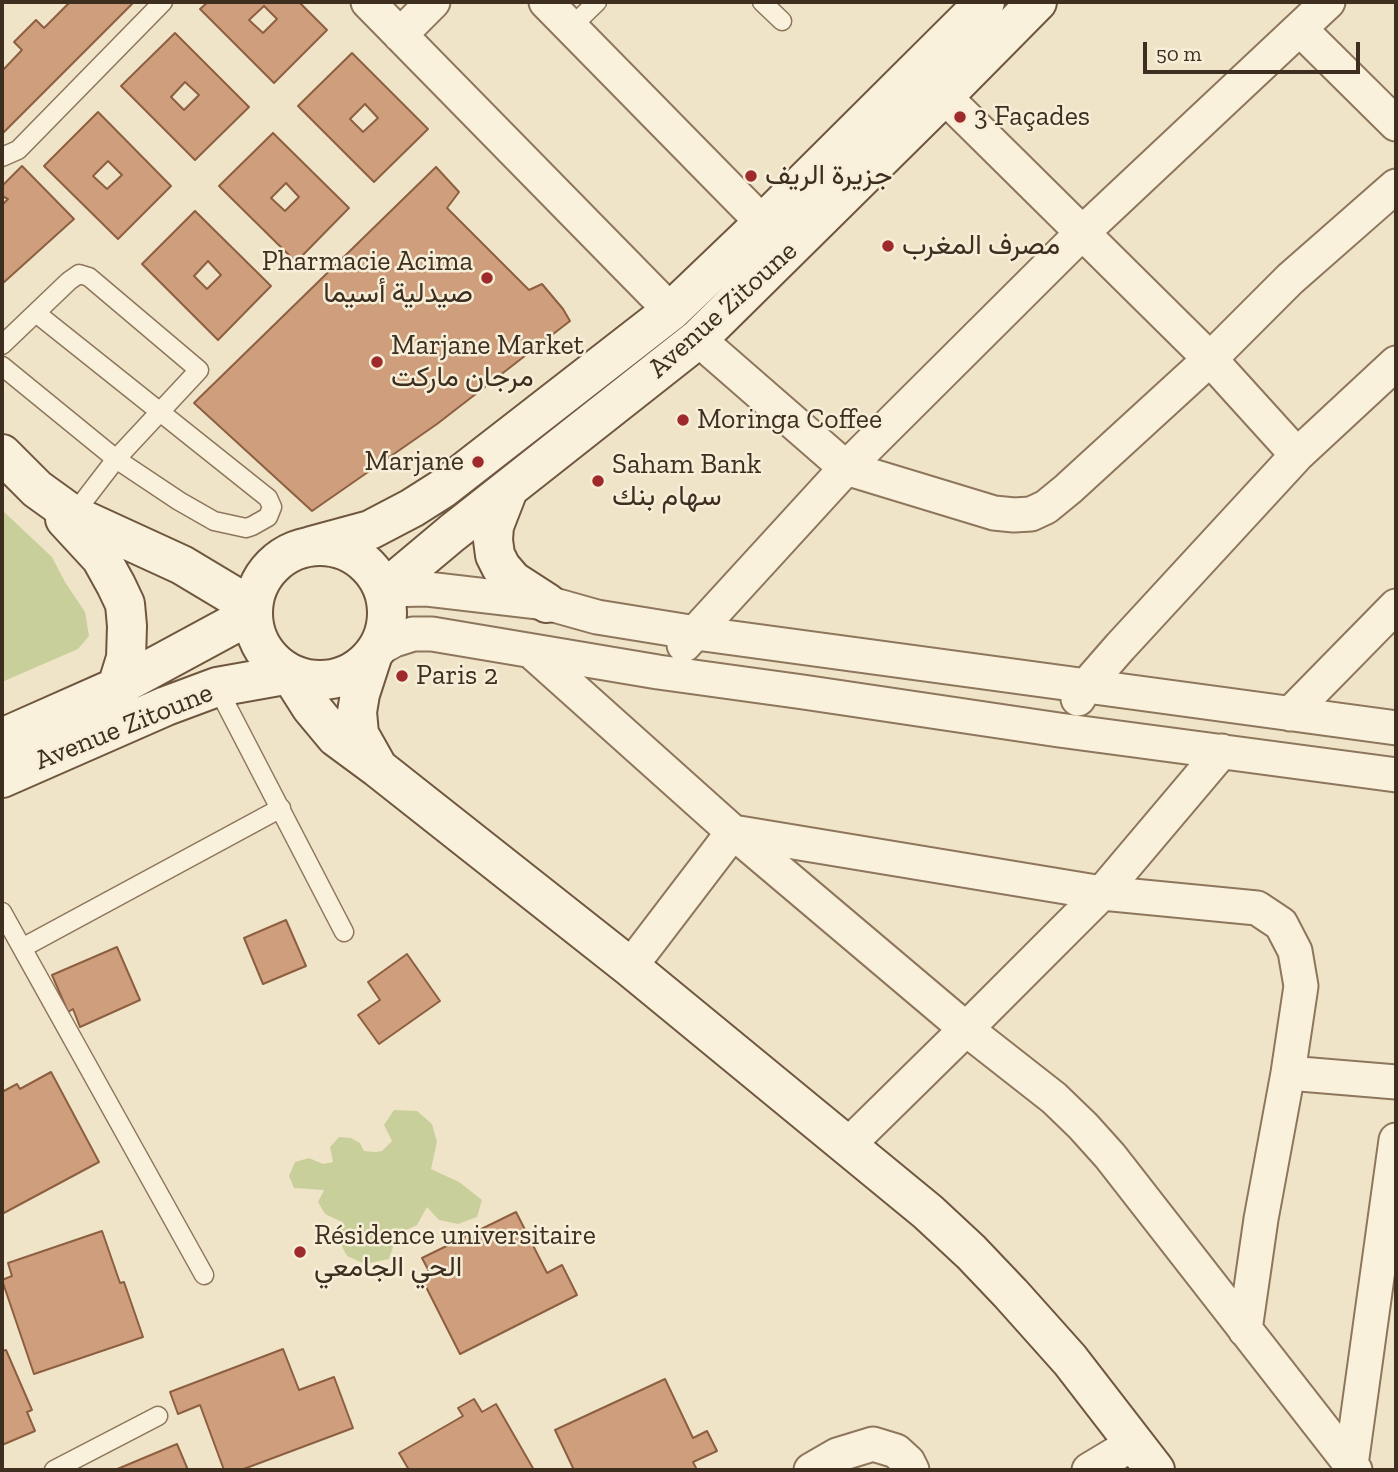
<!DOCTYPE html>
<meta charset="utf-8">
<style>
body{margin:0}
#map{position:relative;width:1398px;height:1472px;overflow:hidden;background:#f0e4c8;font-family:"Zilla Slab",serif}
canvas{display:block}
.frame{position:absolute;inset:0;border:4px solid #3d2e20;pointer-events:none}
.scale{position:absolute;left:1143px;top:42px;width:217px;height:32px;box-sizing:border-box;border:4px solid #3d2e20;border-top:0;padding-left:9px;font-size:21px;line-height:24px;white-space:nowrap;color:#3d2e20;-webkit-text-stroke:5px #f7eed8;paint-order:stroke}
</style>
<div id="map">
<canvas width="1398" height="1472"></canvas>
<div class="frame"></div>
<div class="scale">50 m</div>
</div>
<script>
const g = document.querySelector('canvas').getContext('2d');
g.lineJoin = 'round';
function fillPath(path, color) { g.fillStyle = color; g.fill(path, 'evenodd'); }
const toPath = rows => new Path2D(rows.map(r => 'M' + r).join(''));
function trace(path, color, width, dash) { g.strokeStyle = color; g.lineWidth = width; g.lineCap = dash ? 'butt' : 'round'; g.setLineDash(dash || []); g.stroke(path); }
function write(font, color, halo, rows, align = 'center') {
  g.font = font + ' "Zilla Slab",Vazirmatn,serif'; g.lineWidth = 5; g.setLineDash([]); g.textBaseline = 'middle'; g.strokeStyle = halo; g.fillStyle = color; for (const [text, x, y, turn = 0] of rows) {
    g.save(); g.translate(x, y); g.rotate((+turn || 0) * Math.PI / 180); g.textAlign = isNaN(turn) ? turn : align; if (halo) g.strokeText(text, 0, 0); g.fillText(text, 0, 0); g.restore();
  }
}
const green = toPath([
 [2,510,52,557,65,582,85,612,89,636,78,649,2,682],
 [394,1110,417,1111,432,1124,437,1142,431,1169,459,1182,482,1200,477,1217,458,1224,439,1220,427,1207,417,1225,404,1231,391,1231,393,1247,389,1259,365,1264,347,1256,338,1239,342,1222,325,1214,318,1202,324,1190,294,1188,289,1176,295,1162,309,1158,323,1164,333,1162,330,1147,339,1137,351,1138,360,1143,364,1151,375,1152,382,1151,392,1141,384,1125]
]);
const building = toPath([
 [70,2,134,2,2,134,2,71,22,50,14,42,36,20,44,28,70,2],
 [208,2,299,2,327,30,274,83,200,9,208,2],
 [264,6,277,19,263,33,249,20,264,6],
 [175,33,249,107,195,160,121,86,175,33],
 [185,82,199,95,184,110,171,97,185,82],
 [352,53,428,129,374,182,298,106,352,53],
 [365,104,378,118,363,132,350,119,365,104],
 [98,112,171,186,118,239,44,166,98,112],
 [108,161,122,175,107,189,93,176,108,161],
 [273,133,349,208,296,262,219,186,273,133],
 [286,183,299,197,285,211,271,198,286,183],
 [22,166,74,219,2,284,2,205,8,199,2,196,2,186,22,166],
 [436,167,459,192,447,208,529,290,542,284,563,309,570,321,437,424,312,511,194,403,436,167],
 [195,211,271,286,218,340,142,264,195,211],
 [208,261,221,275,207,289,194,276,208,261],
 [286,920,306,966,263,984,244,938,286,920],
 [117,947,140,1000,80,1027,73,1009,68,1012,52,975,117,947],
 [407,954,440,1001,379,1044,358,1015,380,1000,368,982,407,954],
 [51,1072,99,1162,2,1214,2,1092,17,1084,20,1089,51,1072],
 [516,1212,547,1273,562,1265,577,1295,460,1354,423,1281,432,1277,422,1258,516,1212],
 [102,1231,120,1283,124,1282,143,1337,34,1374,2,1280,12,1276,8,1263,102,1231],
 [283,1349,299,1390,334,1377,353,1428,241,1470,224,1470,200,1405,178,1414,170,1392,283,1349],
 [6,1350,32,1410,27,1412,35,1431,2,1445,2,1351,6,1350],
 [665,1379,693,1438,707,1431,717,1451,693,1462,697,1470,574,1470,555,1430,665,1379],
 [474,1399,482,1412,496,1404,534,1470,409,1470,399,1453,463,1416,458,1408,474,1399],
 [177,1444,188,1470,115,1470,177,1444]
]);
const lane = toPath([
 [762,2,782,21],
 [571,27,597,2],
 [2,157,18,150,163,2],
 [2,345,69,281,79,274,89,277,199,370,116,459,73,515],
 [2,366,116,459,179,501,214,521,246,528,252,526,268,517,272,507,268,498,36,313],
 [217,687,344,932],
 [2,912,204,1275],
 [22,948,281,808],
 [54,1470,158,1416]
]);
const street = toPath([
 [368,2,671,311],
 [546,2,763,223],
 [1300,29,1396,124],
 [400,35,433,2],
 [944,96,1210,359,1297,455],
 [698,339,846,468,994,513,1014,515,1031,514,1046,507,1068,489,1210,359,1290,279,1396,186],
 [384,590,427,589,547,603,597,617,696,633,1396,728],
 [684,645,846,468,1082,233,1328,2],
 [378,649,394,640,413,634,432,634,658,672,803,692,1059,730,1396,775],
 [532,652,733,832,966,1029,1054,1098,1083,1126,1110,1156,1355,1470],
 [1078,699,1086,686,1120,647,1297,455,1396,363],
 [1290,714,1396,606],
 [630,967,733,832,1102,893,1257,908,1281,924,1295,951,1301,986,1288,1073,1261,1219,1245,1330],
 [1288,1073,1396,1082],
 [847,1146,966,1029,1102,893,1222,751],
 [1351,1465,1396,1140],
 [811,1470,837,1455,873,1444,896,1451,908,1462,912,1470],
 [1089,1470,1134,1443]
]);
const secondary = toPath([
 [2,454,37,489,73,515,182,565,252,607],
 [508,490,494,526,493,540,495,555,501,567,513,581,547,603],
 [65,519,101,558,116,585,125,604,127,626,126,658,117,687],
 '253 613a67 67 0 1 1 134 0a67 67 0 1 1-134 0Z',
 [311,546,370,530,412,508,442,489,671,311,763,223,985,2],
 [384,590,452,533,698,339,944,96,1037,2],
 [372,657,360,694,357,712,359,734,377,766],
 [290,674,311,707,336,737,378,768,630,967,928,1212,971,1252,1011,1294,1070,1360,1155,1470],
 [2,738,117,687,252,614],
 [2,778,166,706,217,687,290,674]
]);
const markers = [
 [960,117,7,"#9e2a2b"],
 [751,176,7,"#9e2a2b"],
 [888,246,7,"#9e2a2b"],
 [487,278,7,"#9e2a2b"],
 [377,362,7,"#9e2a2b"],
 [683,420,7,"#9e2a2b"],
 [478,462,7,"#9e2a2b"],
 [598,481,7,"#9e2a2b"],
 [402,676,7,"#9e2a2b"],
 [300,1252,7,"#9e2a2b"]
];
const poiNames = [
 ["3 Façades",974,117],
 ["جزيرة الريف",765,176],
 ["مصرف المغرب",902,246],
 ["Pharmacie Acima",473,262,"right"],
 ["صيدلية أسيما",473,294,"right"],
 ["Marjane Market",391,346],
 ["مرجان ماركت",391,378],
 ["Moringa Coffee",697,420],
 ["Marjane",464,462,"right"],
 ["Saham Bank",612,465],
 ["سهام بنك",612,497],
 ["Paris 2",416,676],
 ["Résidence universitaire",314,1236],
 ["الحي الجامعي",314,1268]
];
const streetNames = [
 ["Avenue Zitoune",723,310,-42],
 ["Avenue Zitoune",124,727,-22]
];
fillPath(green, '#c9cf9b');
fillPath(building, '#cf9f7d');
trace(building, '#8d5f41', 2);
trace(lane, '#8d765c', 21);
trace(street, '#8d765c', 37);
trace(secondary, '#6f573f', 42);
trace(lane, '#faf1dc', 18);
trace(street, '#faf1dc', 33);
trace(secondary, '#faf1dc', 38);
for (const [x, y, r, color] of markers) { const dot = new Path2D(); dot.arc(x, y, r, 0, 2 * Math.PI); g.fillStyle = color; g.fill(dot); trace(dot, '#f7eed8', 2.5); }
write('28px', '#3d2e20', '#f7eed8', poiNames, 'left');
write('28px', '#3d2e20', '#f7eed8', streetNames);
</script>
